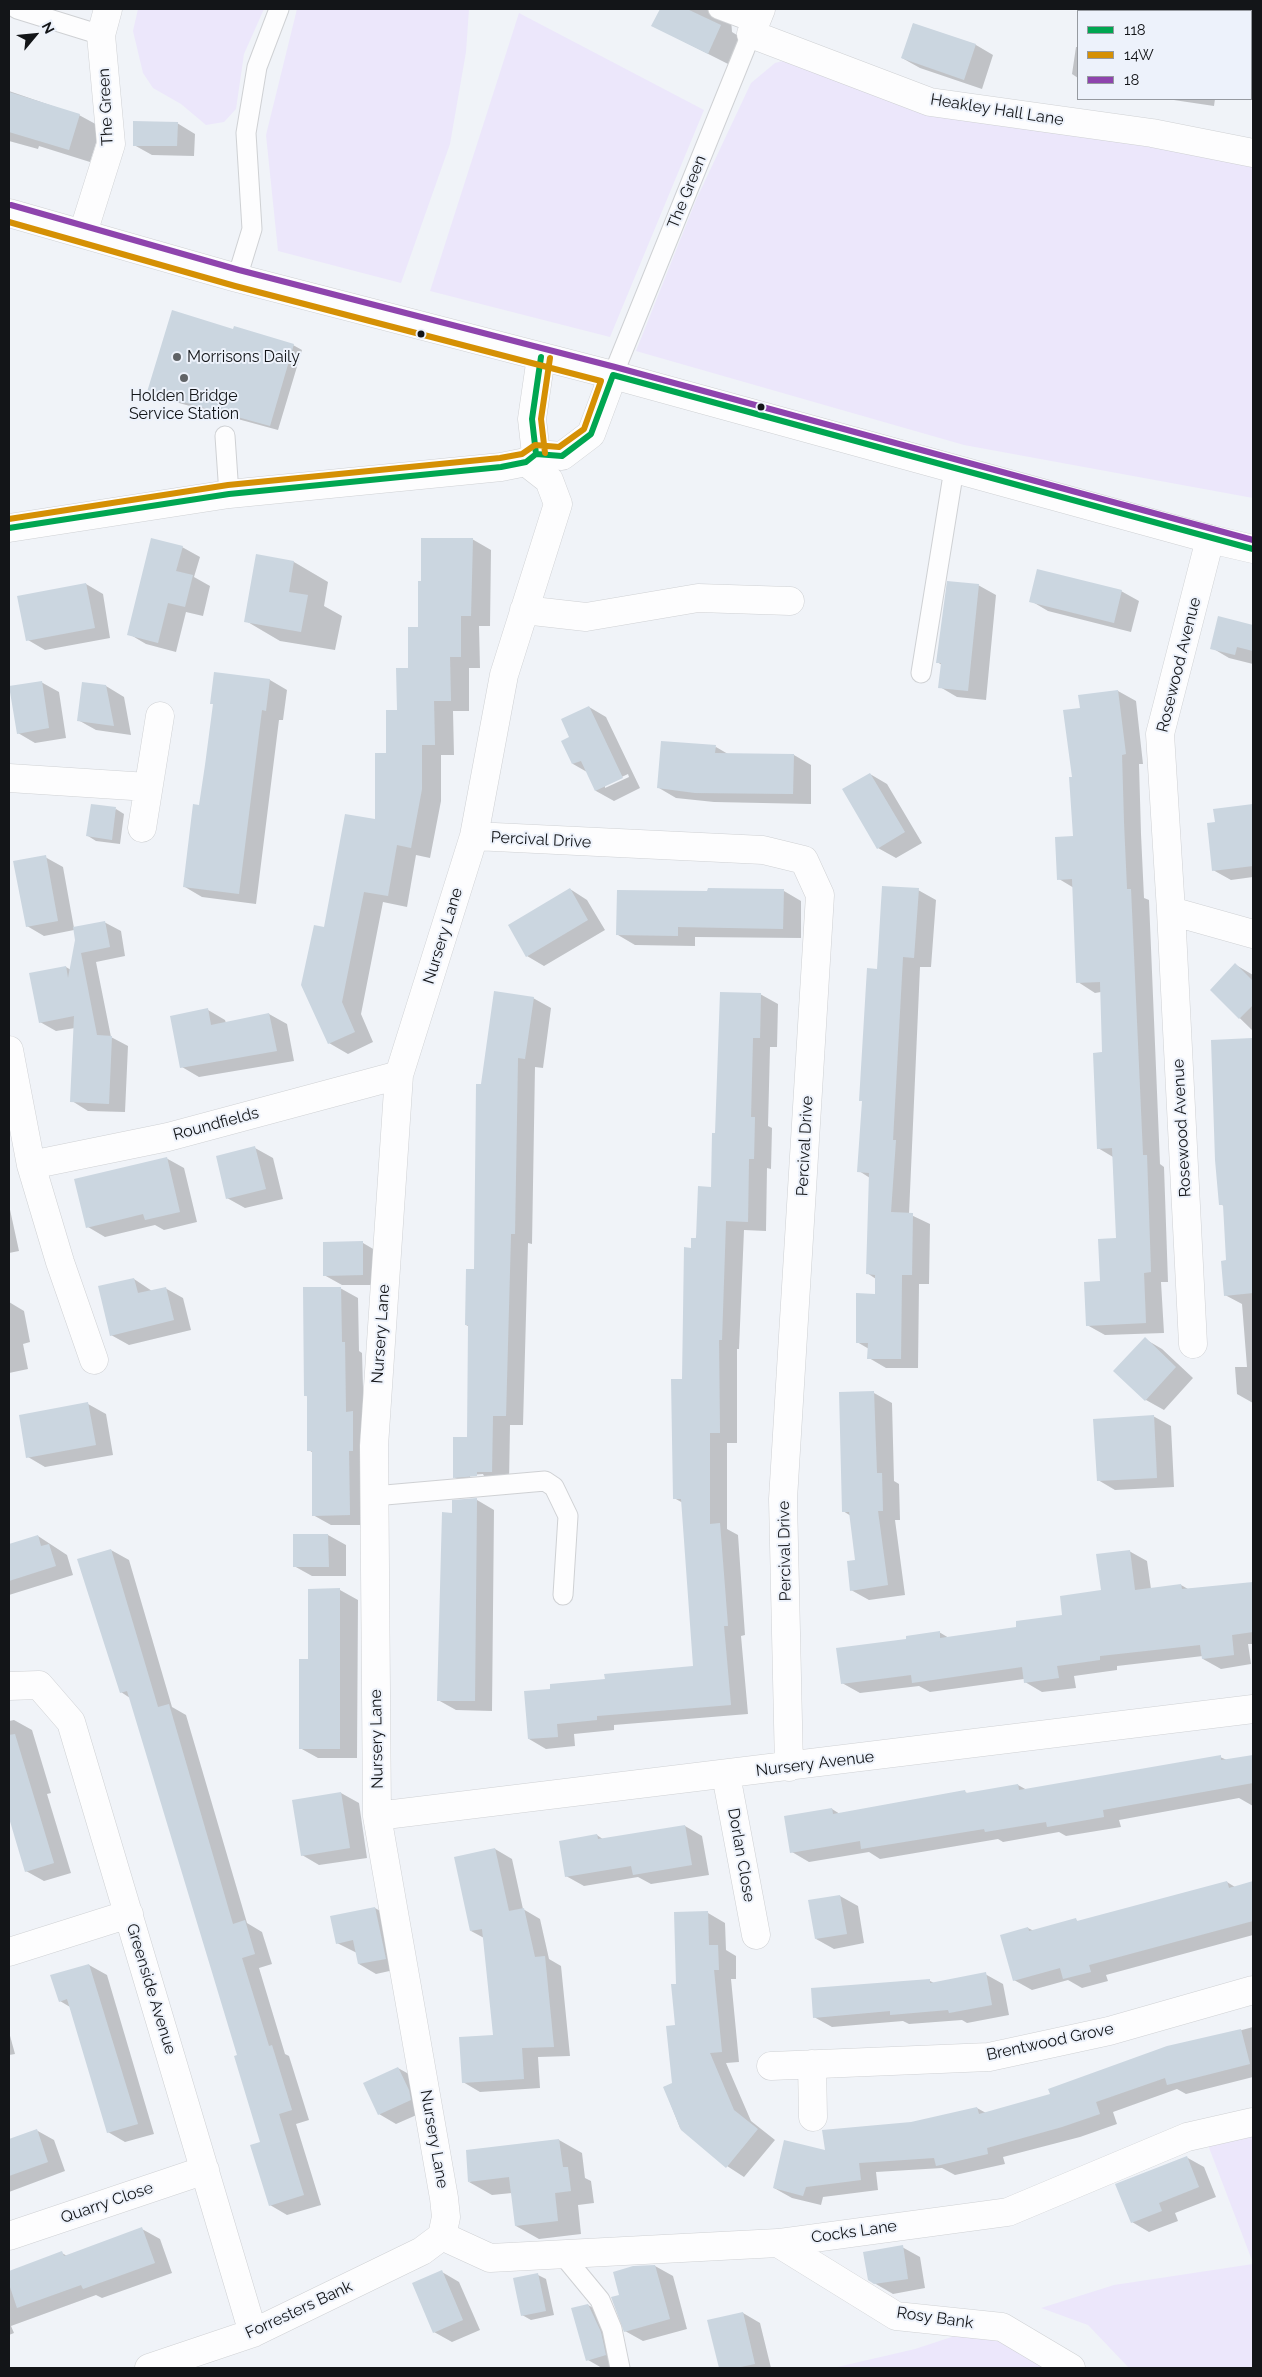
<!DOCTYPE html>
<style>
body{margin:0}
#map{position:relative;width:1262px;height:2377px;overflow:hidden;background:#f0f3f8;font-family:Raleway,sans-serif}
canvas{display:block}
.frame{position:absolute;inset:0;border:10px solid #131518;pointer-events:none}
.legend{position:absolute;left:1077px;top:10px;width:175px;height:90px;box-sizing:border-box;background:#edf2fb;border:1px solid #969aa0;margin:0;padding:6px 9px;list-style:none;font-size:15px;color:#131518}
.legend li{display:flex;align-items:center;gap:10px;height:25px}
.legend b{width:25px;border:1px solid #969aa0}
.north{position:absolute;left:10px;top:10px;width:50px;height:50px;-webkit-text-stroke:4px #edf2fb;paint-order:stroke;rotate:62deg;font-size:14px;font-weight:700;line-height:20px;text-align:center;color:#131518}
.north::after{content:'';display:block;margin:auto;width:18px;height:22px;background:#131518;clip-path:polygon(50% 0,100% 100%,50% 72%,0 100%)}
</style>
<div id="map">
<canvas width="1262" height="2377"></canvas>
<div class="frame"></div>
<ul class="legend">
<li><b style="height:6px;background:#00a651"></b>118</li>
<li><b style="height:6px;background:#d59004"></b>14W</li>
<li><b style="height:6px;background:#8e44ad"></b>18</li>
</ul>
<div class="north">N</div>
</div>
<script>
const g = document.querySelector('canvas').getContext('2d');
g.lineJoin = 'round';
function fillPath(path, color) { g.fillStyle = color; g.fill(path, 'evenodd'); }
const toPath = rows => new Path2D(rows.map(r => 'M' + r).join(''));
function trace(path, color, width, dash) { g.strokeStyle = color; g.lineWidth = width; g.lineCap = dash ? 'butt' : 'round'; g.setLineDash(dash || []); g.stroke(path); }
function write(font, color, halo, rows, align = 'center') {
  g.font = font + ' Raleway,sans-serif'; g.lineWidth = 4; g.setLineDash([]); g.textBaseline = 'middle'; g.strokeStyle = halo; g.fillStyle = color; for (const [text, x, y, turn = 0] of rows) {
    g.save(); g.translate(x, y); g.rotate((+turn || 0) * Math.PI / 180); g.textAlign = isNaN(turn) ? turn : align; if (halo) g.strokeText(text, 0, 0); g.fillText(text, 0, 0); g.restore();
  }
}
const green = toPath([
 [138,9,264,9,244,54,236,109,224,122,206,125,181,104,153,88,143,73,133,31],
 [297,9,469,9,466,52,450,144,401,283,278,251,266,135],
 [519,13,704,110,610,337,430,291],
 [795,58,1253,162,1253,498,964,445,636,351,696,200,751,83,775,63],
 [1253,2135,1253,2263,1208,2145],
 [1253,2264,1253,2368,1129,2368,1088,2325,1041,2308,1114,2285],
 [976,2329,1034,2357,1051,2368,833,2368,915,2349]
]);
const shadow = toPath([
 [661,9,740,9,731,19,732,32,745,40,732,66,653,26],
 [913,24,976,45,993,55,982,89,920,68,902,58],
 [1076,47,1078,47,1078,78,1072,74],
 [9,91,79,115,101,127,90,162,39,146,38,149,9,141],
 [1167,99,1215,99,1214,106],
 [177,123,195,134,194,156,152,155,134,145],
 [234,330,293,345,302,350,278,430,157,397,149,392],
 [472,539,491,550,490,626,479,626,480,668,469,668,469,711,453,711,454,755,441,755,441,801,430,858,416,855,407,907,383,902,361,1014,373,1042,348,1054,329,1043,326,928,376,821,387,755,419,628,423,582],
 [182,547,200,557,194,577,210,586,203,616,186,612,176,652,146,644,129,634],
 [258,556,294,562,328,582,324,606,342,616,335,650,280,641,246,621],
 [86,584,103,594,110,638,45,650,28,640],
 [978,585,996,595,986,700,957,697,940,687,942,665,937,662],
 [1121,591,1139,601,1131,632,1048,611,1031,601],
 [1219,618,1253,626,1253,664,1229,658,1212,648],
 [215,673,270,680,287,690,283,720,279,720,256,904,202,897,185,887,200,806,214,704],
 [41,682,59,692,66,738,35,743,18,733],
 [106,686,124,697,131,735,96,730,78,720],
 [1118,691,1136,701,1143,764,1139,764,1141,834,1144,898,1149,900,1160,1164,1164,1167,1168,1282,1161,1282,1164,1333,1105,1335,1087,1325,1117,1239,1113,1157,1098,1148,1104,1054,1101,992,1095,993,1078,982,1074,888,1059,879,1074,837,1073,778,1081,709],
 [589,707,606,717,640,788,614,801,596,791,587,772,573,764,571,737],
 [628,774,629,777,605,788,605,785],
 [716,747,728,754,794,755,811,765,811,804,714,802,676,798,659,788],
 [870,774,887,784,922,843,896,858,878,848],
 [1241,807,1253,814,1253,877,1231,880,1213,870,1216,823],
 [116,809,124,814,120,844,96,841,88,836],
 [45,857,63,867,74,928,104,922,121,931,125,956,96,962,111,1037,128,1046,125,1112,88,1111,72,1101,75,1028,56,1031,40,1022,66,967,71,970,76,940,74,930,44,936,27,926],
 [570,889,587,900,605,930,544,966,527,956],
 [918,890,936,900,931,967,920,967,909,1214,930,1224,929,1284,919,1284,918,1368,886,1368,869,1358,869,1349,857,1342,876,1295,876,1279,867,1273,870,1178,859,1171,878,970],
 [784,891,801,901,801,938,695,937,695,946,635,945,618,935,709,893],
 [1236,965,1253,975,1253,1031,1211,990],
 [760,994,778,1004,777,1047,770,1047,768,1126,772,1128,771,1169,767,1168,766,1231,744,1230,739,1349,737,1349,737,1443,727,1443,727,1529,738,1535,745,1635,741,1636,748,1714,614,1725,614,1730,574,1734,575,1746,546,1749,529,1739,552,1690,695,1667,683,1503,674,1498,692,1249,713,1188,716,1134],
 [533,998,551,1008,543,1068,535,1067,532,1244,528,1243,523,1425,510,1425,509,1482,471,1487,454,1477,468,1438,470,1327,466,1325,475,1270,482,1086],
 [483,1474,484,1476,470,1478,470,1475],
 [208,1010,225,1020,226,1023,269,1014,287,1024,294,1061,199,1077,182,1067],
 [1253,1039,1253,1403,1237,1394,1235,1367,1247,1367,1242,1304,1225,1295,1228,1262,1224,1206,1220,1204,1212,1041],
 [255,1148,273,1158,283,1199,245,1208,227,1198],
 [166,1158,184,1168,197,1222,164,1230,155,1225,105,1237,88,1227],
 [9,1205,19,1251,9,1253],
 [363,1243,380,1253,380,1285,342,1285,324,1275],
 [134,1279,152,1291,165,1288,183,1298,191,1330,129,1345,111,1335],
 [340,1288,358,1298,359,1351,362,1353,367,1525,331,1525,313,1515,313,1453,309,1450,308,1397,305,1395],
 [9,1302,24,1311,30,1342,23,1344,28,1369,9,1373],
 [1145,1339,1162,1349,1193,1378,1164,1410,1146,1400,1115,1371],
 [840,1393,874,1393,892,1403,894,1481,899,1484,900,1520,895,1520,905,1595,869,1600,851,1590,857,1561,851,1516,843,1511],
 [88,1404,106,1414,113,1455,45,1467,28,1457],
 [1153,1416,1171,1426,1174,1487,1115,1490,1098,1480],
 [477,1500,494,1510,492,1711,456,1710,438,1700,453,1514],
 [328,1535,346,1545,346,1576,312,1576,294,1566,294,1536],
 [38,1536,67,1555,73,1575,9,1595,9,1545],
 [111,1550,129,1560,172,1707,186,1715,247,1923,262,1932,272,1964,259,1968,285,2054,289,2056,309,2120,296,2124,321,2205,287,2215,270,2205,262,2142,239,2056,130,1698,121,1692],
 [1129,1551,1147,1561,1151,1589,1181,1585,1188,1589,1253,1583,1253,1644,1248,1644,1251,1664,1221,1669,1203,1659,1203,1656,1117,1666,1117,1670,1074,1676,1076,1688,1042,1692,1025,1682,1024,1679,930,1692,919,1686,860,1693,842,1683,907,1640,939,1632,949,1638,1018,1628,1064,1616,1103,1592],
 [309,1590,340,1590,358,1600,357,1758,318,1758,300,1748,309,1660],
 [14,1720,32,1730,51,1793,47,1794,71,1873,44,1881,26,1871,9,1813,9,1721],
 [1253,1756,1253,1806,1239,1798,1119,1820,1121,1827,1066,1836,1059,1832,1003,1842,998,1839,880,1859,869,1852,809,1862,792,1852,832,1809,840,1814,965,1792,969,1794,1018,1785,1027,1790,1220,1757,1227,1760],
 [341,1793,359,1803,367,1858,319,1865,302,1855],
 [685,1826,702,1836,709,1875,651,1884,638,1877,584,1886,566,1876,597,1835,604,1840],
 [495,1849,512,1859,523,1909,540,1919,549,1959,561,1966,570,2056,538,2057,540,2088,480,2092,463,2082,494,2036,484,1938,471,1931],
 [1227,1882,1235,1887,1253,1882,1253,1935,1106,1975,1108,1981,1082,1988,1068,1980,1032,1990,1014,1980,1028,1928,1034,1931,1076,1920,1079,1922],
 [840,1896,858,1906,864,1943,834,1949,816,1939],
 [375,1908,392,1918,403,1968,376,1974,359,1964,357,1953,337,1943],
 [708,1913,725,1923,726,1950,736,1956,736,1979,731,1979,739,2062,726,2063,751,2121,775,2140,744,2177,727,2166,680,2128,664,2087,674,2083,677,1985],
 [89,1965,107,1975,154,2134,125,2142,108,2132,70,2007,60,2001],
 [985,1974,1003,1984,1009,2015,967,2023,962,2020,909,2024,903,2021,832,2027,814,2017,930,1981,934,1983],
 [1253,2027,1253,2077,1186,2094,1177,2089,1113,2112,1117,2124,1080,2137,1003,2157,1005,2164,955,2175,942,2168,876,2172,878,2190,823,2197,821,2205,792,2198,774,2188,826,2151,911,2123,977,2108,986,2113,1052,2095,1198,2042],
 [9,2032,15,2054,9,2055],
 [398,2068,416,2078,428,2110,396,2124,379,2114],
 [36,2130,54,2140,65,2171,9,2192,9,2140],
 [559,2140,582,2153,585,2178,591,2181,594,2203,578,2205,581,2234,539,2239,516,2226,512,2193,492,2195,469,2182],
 [1186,2157,1204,2167,1216,2197,1175,2213,1178,2221,1149,2232,1132,2222],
 [142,2229,160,2239,172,2273,102,2298,96,2295,11,2326,14,2333,9,2335,9,2272,62,2253,67,2256],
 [902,2247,920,2257,925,2288,893,2294,869,2280],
 [655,2266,673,2276,687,2329,643,2341,625,2331,621,2296],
 [442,2272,459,2282,480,2330,452,2342,434,2332],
 [538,2275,546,2279,554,2315,531,2320,522,2315],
 [588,2305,606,2315,611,2368,602,2368,588,2360],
 [743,2313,760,2323,771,2368,720,2368,709,2321]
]);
const building = toPath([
 [660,9,687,9,721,25,708,54,651,26],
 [913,23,976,44,964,80,901,58],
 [9,92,80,114,69,150,9,132],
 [133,121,178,122,177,146,133,146],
 [172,310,233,329,234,326,294,344,270,426,147,392],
 [151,538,183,546,176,571,193,575,185,607,168,603,158,643,127,635],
 [421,538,473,538,471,616,461,616,461,657,450,657,451,701,434,701,435,745,422,745,422,789,411,848,397,845,388,896,364,892,342,1002,355,1032,328,1044,301,985,314,925,324,927,345,814,375,819,375,753,386,753,386,710,397,710,396,668,408,668,408,627,418,627,418,581,421,581],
 [256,554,294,561,289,592,308,595,301,632,244,622],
 [1037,569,1122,590,1114,623,1029,602],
 [947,581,979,584,968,691,938,688,941,663,936,663],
 [86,583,95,628,26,641,17,596],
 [1218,616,1253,625,1253,651,1237,647,1235,655,1210,649],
 [214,672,270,679,266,711,262,710,239,894,183,887,193,804,199,805,205,765,213,704,210,704],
 [42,681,49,728,17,734,9,686],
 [82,682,106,685,114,726,77,721],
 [1118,690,1126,754,1122,755,1124,823,1127,889,1131,889,1143,1155,1147,1155,1151,1272,1144,1273,1146,1323,1086,1326,1084,1282,1100,1281,1098,1239,1116,1238,1112,1148,1097,1149,1093,1053,1102,1052,1100,982,1076,983,1072,879,1057,880,1055,837,1073,836,1069,777,1072,777,1063,710,1080,708,1078,695],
 [589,706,623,778,595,791,581,761,572,764,561,741,569,737,561,719],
 [661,741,716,745,715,753,794,754,793,794,695,793,657,788],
 [870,773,905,832,877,849,842,789],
 [91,804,116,807,112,840,86,836],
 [1253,804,1253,866,1212,871,1207,823,1215,822,1213,809],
 [46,855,58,921,26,927,13,861],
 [882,886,919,888,914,958,903,957,893,1140,896,1140,891,1212,913,1213,912,1275,902,1275,901,1359,867,1359,868,1343,856,1343,856,1293,875,1294,875,1275,866,1274,869,1173,857,1172,862,1101,859,1101,867,968,877,969],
 [570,888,588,920,526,957,508,925],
 [708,888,784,889,783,929,678,927,678,936,616,935,617,890,707,891],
 [105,921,110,947,81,953,97,1035,112,1036,109,1104,70,1102,74,1016,39,1023,29,973,66,966,68,978,75,940,73,927],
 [1235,963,1253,981,1253,1005,1239,1019,1210,990],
 [494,991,534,997,525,1059,518,1058,515,1234,511,1234,506,1416,493,1416,492,1472,477,1472,477,1476,453,1478,453,1437,467,1437,468,1325,465,1325,466,1269,474,1269,476,1084,481,1084],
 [720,992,761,993,760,1038,753,1038,751,1117,755,1117,754,1159,749,1159,748,1222,726,1221,722,1340,719,1340,720,1433,710,1433,710,1524,720,1523,728,1626,724,1626,731,1705,597,1716,597,1720,557,1724,558,1737,528,1739,524,1691,550,1689,550,1684,605,1679,604,1674,693,1666,681,1499,673,1499,671,1379,682,1379,684,1247,691,1248,691,1238,696,1238,698,1186,711,1187,712,1133,715,1133],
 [208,1008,211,1025,269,1013,277,1051,180,1068,170,1016],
 [1252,1038,1253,1293,1224,1296,1221,1261,1226,1260,1223,1205,1219,1205,1215,1160,1211,1040],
 [255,1146,266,1189,226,1199,216,1156],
 [167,1157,180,1212,145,1220,143,1214,86,1228,74,1179],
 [363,1241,363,1275,323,1276,323,1242],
 [134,1278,138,1293,166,1287,174,1320,110,1336,98,1286],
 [303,1287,341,1287,342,1342,345,1342,346,1412,353,1411,353,1451,349,1451,350,1515,312,1516,312,1451,307,1451,307,1396,304,1396],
 [1145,1337,1176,1367,1145,1401,1113,1371],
 [874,1391,877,1473,882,1473,883,1511,878,1511,888,1585,850,1591,847,1561,855,1560,849,1512,842,1512,839,1392],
 [88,1402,96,1445,26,1458,19,1415],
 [1154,1415,1157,1478,1097,1481,1093,1419],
 [477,1498,475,1701,437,1701,442,1512,452,1513,452,1500],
 [293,1534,328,1534,329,1567,293,1567],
 [38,1535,41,1546,49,1544,56,1566,9,1581,9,1544],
 [111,1549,158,1707,169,1704,233,1924,245,1920,255,1954,242,1958,269,2046,272,2045,292,2110,279,2114,304,2195,269,2206,250,2145,260,2142,234,2056,237,2055,127,1691,120,1693,77,1559],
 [1130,1550,1135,1590,1181,1584,1182,1589,1253,1582,1253,1632,1232,1635,1234,1655,1202,1659,1200,1645,1100,1656,1100,1660,1057,1666,1059,1678,1024,1683,1022,1667,912,1683,911,1675,841,1684,836,1648,906,1639,906,1636,940,1631,940,1638,1016,1627,1016,1621,1062,1615,1060,1596,1101,1590,1096,1554],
 [340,1588,340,1749,299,1749,299,1659,308,1659,308,1589],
 [15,1734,54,1863,25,1872,9,1818,9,1735],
 [1221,1755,1221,1760,1253,1755,1253,1783,1103,1810,1104,1817,1047,1827,1046,1822,985,1832,984,1829,861,1849,860,1841,790,1853,784,1816,832,1808,833,1814,965,1790,966,1793,1018,1784,1019,1790],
 [341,1792,350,1848,301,1856,292,1800],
 [685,1825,692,1865,633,1875,631,1866,565,1877,559,1841,597,1834,598,1839],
 [495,1848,509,1911,524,1908,535,1957,545,1956,554,2047,522,2048,524,2079,462,2083,459,2037,493,2035,482,1929,470,1931,454,1857],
 [1227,1881,1229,1888,1253,1881,1253,1921,1089,1965,1091,1972,1063,1979,1060,1968,1013,1981,1000,1935,1028,1927,1029,1931,1076,1918,1077,1921],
 [840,1895,847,1934,815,1939,808,1900],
 [375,1907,386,1959,358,1964,353,1940,336,1944,330,1916],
 [708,1911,709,1945,718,1945,719,1970,714,1970,722,2052,710,2053,734,2110,758,2129,726,2168,681,2130,663,2087,672,2083,666,2026,675,2025,671,1984,676,1984,674,1912],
 [89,1964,138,2124,107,2133,67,1999,59,2002,50,1975],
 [986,1972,992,2005,949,2013,948,2010,890,2015,890,2011,813,2018,811,1988,930,1979,930,1983],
 [1241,2029,1250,2064,1167,2085,1165,2078,1096,2102,1100,2114,1062,2127,987,2148,988,2154,936,2166,934,2158,859,2163,861,2180,806,2187,803,2196,773,2188,784,2140,825,2150,822,2130,911,2122,977,2107,979,2114,1050,2094,1048,2089,1167,2046],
 [398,2067,409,2090,411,2100,378,2115,363,2083],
 [37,2129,48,2162,9,2176,9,2139],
 [559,2139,563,2167,568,2167,571,2191,555,2193,558,2221,515,2226,509,2177,468,2182,466,2150],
 [1187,2156,1199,2187,1159,2203,1162,2211,1131,2223,1115,2184],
 [142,2227,155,2263,83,2289,81,2285,17,2308,9,2284,9,2271,62,2251,64,2256],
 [903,2245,908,2279,874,2284,868,2280,863,2252],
 [655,2265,670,2319,624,2332,611,2297,619,2295,613,2272,633,2266],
 [442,2270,463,2320,433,2333,412,2283],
 [538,2273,546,2311,521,2316,513,2278],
 [588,2304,601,2332,606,2355,586,2361,571,2308],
 [743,2312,755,2364,736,2368,719,2368,707,2320]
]);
const lane = toPath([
 [17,9,101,35],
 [718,9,755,23],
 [237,278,252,229,246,133,257,67,279,9],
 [613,375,751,34],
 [225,436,229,494],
 [921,673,954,469],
 [374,1496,545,1481,554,1487,568,1516,563,1595],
 [562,2254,600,2300,612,2329,620,2368]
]);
const street = toPath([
 [761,9,751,34,930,102,1152,133,1253,153],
 [83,233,111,144,101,35,108,9],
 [524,610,586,617,698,598,790,601],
 [9,778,148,787],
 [142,828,160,716],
 [474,836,763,850,804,860,820,895,783,1499,789,1767],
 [1171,911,1253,934],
 [9,1050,31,1165,60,1262,94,1360],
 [31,1165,168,1137,399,1075],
 [1193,1344,1171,911,1160,734,1210,539],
 [9,1686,39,1685,71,1722,253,2333],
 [726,1775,756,1935],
 [377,1816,1253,1709],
 [9,1952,129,1914],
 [812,2064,813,2117],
 [771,2066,989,2057,1109,2031,1253,1990],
 [9,2236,205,2170],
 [442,2236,446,2217,444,2198,377,1816,374,1446,399,1075,474,836,504,675,558,504,549,480,526,462],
 [442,2236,490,2258,778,2243,1008,2212,1187,2137,1253,2122],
 [778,2243,896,2316,1002,2327,1071,2368],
 [149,2368,253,2333,422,2251,442,2236]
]);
const primary = toPath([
 [536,454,532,419,541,357],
 [9,528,229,494,501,467,526,462,536,454,562,456,591,434,613,375]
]);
const highway = toPath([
 [9,213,237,278,613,375,1210,539,1253,549]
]);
const bus1 = toPath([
 [536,454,532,419,541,357],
 [9,528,229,494,501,467,526,462,536,454,562,456,591,434,613,375,1253,549]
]);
const bus2 = toPath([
 [9,222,235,286,601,381,584,429,559,447,535,445,522,454,500,458,228,485,9,519],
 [545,453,541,419,550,358]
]);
const bus3 = toPath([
 [11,205,239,270,615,367,1253,540]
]);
const markers = [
 [421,334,4.5,"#131518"],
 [177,357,5,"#606366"],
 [184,378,5,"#606366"],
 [761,407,4.5,"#131518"]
];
const streetNames = [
 ["The Green",106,107,-93],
 ["Heakley Hall Lane",997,110,9],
 ["The Green",687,192,-68],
 ["Rosewood Avenue",1179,665,-76],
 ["Percival Drive",541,840,3],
 ["Nursery Lane",443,936,-73],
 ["Roundfields",216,1124,-15],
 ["Rosewood Avenue",1182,1128,-93],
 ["Percival Drive",805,1146,-87],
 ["Nursery Lane",381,1334,-86],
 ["Percival Drive",785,1551,-91],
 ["Nursery Lane",377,1739,-91],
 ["Nursery Avenue",815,1764,-7],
 ["Dorlan Close",741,1855,80],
 ["Greenside Avenue",151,1989,73],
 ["Brentwood Grove",1050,2042,-12],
 ["Nursery Lane",434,2139,80],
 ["Quarry Close",107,2203,-19],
 ["Cocks Lane",854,2232,-8],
 ["Forresters Bank",299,2310,-25],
 ["Rosy Bank",935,2318,8]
];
const poiNames = [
 ["Morrisons Daily",187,357],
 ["Holden Bridge",184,396,"center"],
 ["Service Station",184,414,"center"]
];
fillPath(green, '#ece7fb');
fillPath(shadow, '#0003');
fillPath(building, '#cbd6e0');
trace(lane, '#cfd1d4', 21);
trace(street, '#cfd1d4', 29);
trace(primary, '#cfd1d4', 29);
trace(highway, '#cfd1d4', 29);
trace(lane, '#fdfdfe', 19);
trace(street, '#fdfdfe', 28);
trace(primary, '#fdfdfe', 28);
trace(highway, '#fdfdfe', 28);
trace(bus1, '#00a651', 6);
trace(bus2, '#d59004', 6);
trace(bus3, '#8e44ad', 6);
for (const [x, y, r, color] of markers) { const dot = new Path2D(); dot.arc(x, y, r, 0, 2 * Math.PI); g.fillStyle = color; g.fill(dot); trace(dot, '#edf2fb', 2); }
write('16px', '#131518', '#edf2fb', streetNames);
write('16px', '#131518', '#edf2fb', poiNames, 'left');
</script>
